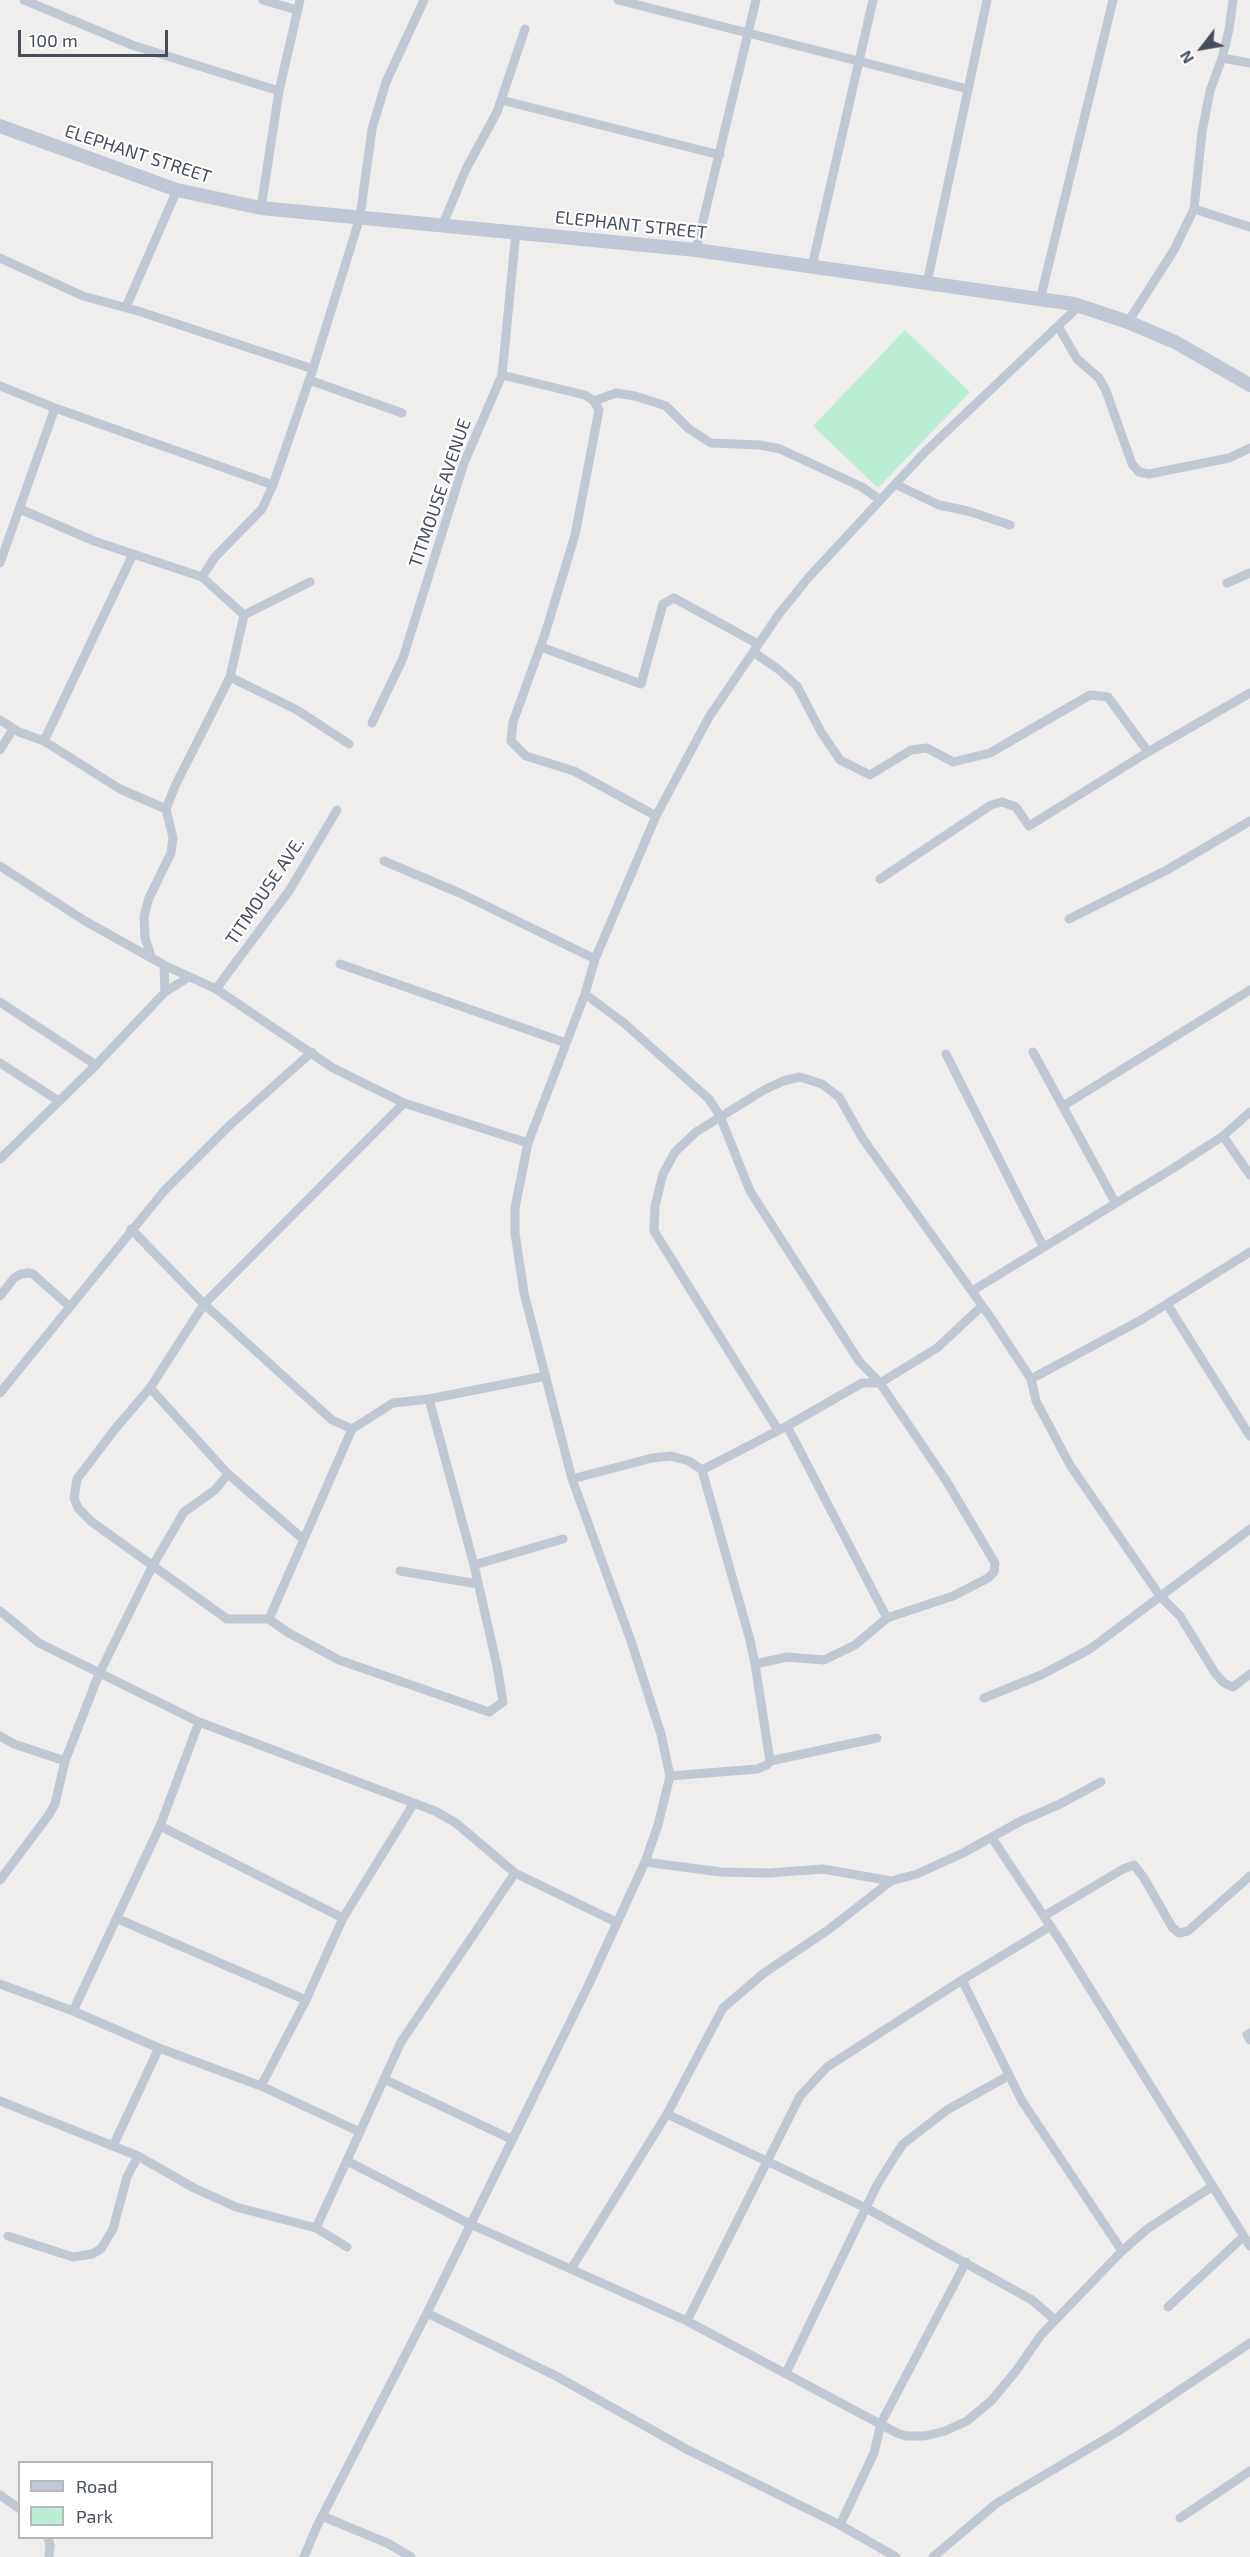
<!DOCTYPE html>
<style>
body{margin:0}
#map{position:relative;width:1250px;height:2557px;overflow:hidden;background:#f0eded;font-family:"Exo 2",sans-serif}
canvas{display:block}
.legend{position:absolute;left:18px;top:2461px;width:195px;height:78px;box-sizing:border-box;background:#fff;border:2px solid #b5b8bd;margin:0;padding:8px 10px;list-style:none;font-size:18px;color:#464e5a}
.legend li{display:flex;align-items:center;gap:12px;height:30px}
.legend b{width:30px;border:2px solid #b5b8bd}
.north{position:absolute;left:1172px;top:18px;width:60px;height:60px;-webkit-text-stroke:4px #fff;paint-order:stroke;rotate:239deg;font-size:16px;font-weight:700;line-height:24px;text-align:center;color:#464e5a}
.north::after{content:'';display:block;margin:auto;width:21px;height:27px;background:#464e5a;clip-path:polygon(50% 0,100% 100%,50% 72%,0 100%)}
.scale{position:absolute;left:18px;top:30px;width:150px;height:27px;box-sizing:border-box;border:3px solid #464e5a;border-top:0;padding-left:8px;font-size:18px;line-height:21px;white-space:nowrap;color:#464e5a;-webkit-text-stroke:4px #fff;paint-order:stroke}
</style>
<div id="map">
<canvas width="1250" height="2557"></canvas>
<ul class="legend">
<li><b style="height:8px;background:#c0c8d6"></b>Road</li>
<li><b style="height:16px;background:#bbeed4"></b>Park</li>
</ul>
<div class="north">N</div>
<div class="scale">100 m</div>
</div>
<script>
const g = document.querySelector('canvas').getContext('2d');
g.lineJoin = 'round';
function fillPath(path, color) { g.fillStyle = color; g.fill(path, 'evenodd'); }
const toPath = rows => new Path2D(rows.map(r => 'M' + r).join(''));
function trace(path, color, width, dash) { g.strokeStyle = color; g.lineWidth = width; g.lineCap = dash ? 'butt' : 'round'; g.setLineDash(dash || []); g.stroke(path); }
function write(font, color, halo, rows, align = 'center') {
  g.font = font + ' "Exo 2",sans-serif'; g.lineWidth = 4.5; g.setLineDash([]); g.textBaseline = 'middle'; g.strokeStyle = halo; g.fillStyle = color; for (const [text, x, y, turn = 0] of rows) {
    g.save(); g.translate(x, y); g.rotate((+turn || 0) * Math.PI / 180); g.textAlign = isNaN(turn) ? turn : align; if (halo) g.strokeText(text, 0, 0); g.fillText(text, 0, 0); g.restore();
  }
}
const green = toPath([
 [905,330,970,392,878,488,813,426]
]);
const minor = toPath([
 [24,0,132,45,279,91],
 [263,0,297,10],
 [618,0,968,89],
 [1222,58,1250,63],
 [501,100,720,155],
 [261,208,279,91,300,0],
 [1194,209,1250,227],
 [443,224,466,169,497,112,525,29],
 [696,250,756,0],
 [0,258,83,296,138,311,313,369],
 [812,266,873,0],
 [927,283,987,0],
 [1040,300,1113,0],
 [126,307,177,190],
 [1128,322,1174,250,1194,209,1202,132,1210,91,1222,58,1229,30,1233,0],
 [1058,326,1077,359,1099,378,1106,391,1132,464,1139,472,1149,474,1229,458,1250,448],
 [502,375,585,395,594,401,599,410,575,535,545,634,513,722,511,741,526,756,574,771,656,816],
 [309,380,402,413],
 [0,386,55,408,273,485],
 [594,401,616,393,635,396,666,406,689,429,711,443,760,445,780,449,862,487,880,500],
 [895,484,939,505,968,511,1010,525],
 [20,509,94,541,202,577,244,615],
 [0,563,55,408],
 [202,577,215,557,262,509,273,485,313,369,360,217,372,129,386,82,424,0],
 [1227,583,1250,573],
 [244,615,310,582],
 [541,647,641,684,663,604,674,598,758,644],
 [753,652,778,669,797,686,821,732,840,760,870,775,911,750,927,748,953,762,990,753,1090,695,1108,697,1148,752],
 [230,677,297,710,349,744],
 [0,720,19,732,44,741,120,789,166,809],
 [372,723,403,658,464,463,502,375,516,232],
 [44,741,133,554],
 [0,750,13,729],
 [384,861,462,894,595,959],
 [0,866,85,921,164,965,216,989,333,1068,404,1103,528,1143],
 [880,879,991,805,1002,802,1016,807,1029,826,1148,752,1250,693],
 [1069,919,1167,870,1250,821],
 [151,956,145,938,144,916,149,898,171,853,173,838,166,809,175,786,230,677,244,615],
 [340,964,566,1043],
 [164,965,165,992],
 [216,989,289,891,337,810],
 [0,1002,96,1065],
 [1033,1052,1115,1202],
 [946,1054,1043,1246],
 [0,1063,59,1101],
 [404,1103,204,1304,150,1388,115,1429,77,1479,74,1498,78,1508,92,1522,227,1619,269,1619,287,1632,339,1660,489,1712,503,1702,497,1666,474,1565,429,1399],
 [1063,1106,1250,990],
 [1223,1136,1250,1175],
 [0,1159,96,1065,165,992,189,977],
 [131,1229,204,1304,302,1393,332,1420,352,1429,393,1403,429,1399,546,1376],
 [972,1291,1172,1169,1223,1136,1250,1112],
 [0,1296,14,1278,21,1274,28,1273,33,1274,69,1306],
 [1167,1304,1250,1436],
 [1031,1379,1141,1320,1250,1252],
 [150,1388,228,1474,303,1539],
 [0,1393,164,1191,230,1125,312,1052],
 [787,1426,887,1618],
 [778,1430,654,1231,655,1206,663,1174,675,1152,696,1132,764,1090,783,1081,800,1077,822,1084,839,1097,863,1139,991,1318,1031,1379,1036,1401,1070,1465,1160,1596,1180,1616,1215,1673,1224,1683,1233,1687,1250,1674],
 [702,1470,787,1426,862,1383,880,1383,937,1348,982,1306],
 [572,1479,652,1458,671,1456,689,1461,702,1470,750,1640,755,1664,787,1657,824,1660,855,1645,887,1618,953,1596,988,1578,994,1572,995,1563,947,1482,880,1383,859,1361,750,1191,720,1116,709,1099,624,1023,585,994],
 [474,1565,563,1539],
 [400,1571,478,1584],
 [0,1611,39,1643,199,1722,435,1811,456,1823,515,1873,616,1922],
 [269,1619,352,1429],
 [755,1664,770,1761],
 [984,1698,1041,1675,1090,1649,1250,1529],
 [0,1736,14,1744,65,1761],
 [670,1776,757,1769,767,1765,770,1761,877,1738],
 [160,1826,343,1918],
 [992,1838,1061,1942,1250,2246],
 [645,1862,721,1872,769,1873,823,1869,891,1881,917,1874,963,1853,1021,1821,1060,1804,1101,1782],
 [0,1880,48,1816,55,1804,65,1761,99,1674,153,1565,184,1512,215,1490,228,1474],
 [1044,1916,1123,1869,1134,1865,1144,1878,1172,1927,1179,1933,1188,1931,1250,1876],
 [118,1919,306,2000],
 [1051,1926,962,1980,1022,2101,1122,2251],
 [0,1984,73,2011,159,2048,261,2086,360,2132],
 [73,2011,160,1826,199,1722],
 [1250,2033,1247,2035,1250,2040],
 [386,2080,511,2139],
 [261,2086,306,2000,343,1918,414,1803],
 [0,2101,138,2156,194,2188,236,2207,316,2228,347,2247],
 [667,2114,866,2208,1032,2300,1055,2320],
 [113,2146,159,2048],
 [349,2162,470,2224,687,2321,897,2433,906,2436,925,2436,945,2431,967,2421,991,2401,1016,2371,1041,2335,1122,2251,1147,2229,1213,2186],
 [316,2228,401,2042,515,1873],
 [8,2236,73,2257,92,2254,101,2249,113,2229,127,2177,138,2156],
 [571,2269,667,2114,723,2008,764,1973,828,1930,891,1881],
 [1168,2307,1243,2237],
 [427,2313,556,2376,686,2449,840,2525,896,2557],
 [687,2321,800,2096,827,2067,962,1980],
 [786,2373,877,2185,895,2156,903,2144,947,2110,1008,2076],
 [0,2495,20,2509],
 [322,2516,387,2543,411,2557],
 [1180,2518,1250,2471],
 [840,2525,874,2453,881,2423,966,2262],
 [48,2538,50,2545,49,2557],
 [304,2557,317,2526,427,2313,588,1986,645,1862,658,1825,670,1776,661,1734,631,1641,572,1479,524,1293,515,1233,515,1208,528,1143,585,994,595,959,656,816,709,717,779,614,809,577,925,452,1079,306],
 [933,2557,997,2503,1117,2432,1250,2343]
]);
const secondary = toPath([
 [0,126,177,190,261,208,696,250,1074,304,1128,322,1175,342,1250,385]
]);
const streetNames = [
 ["ELEPHANT STREET",138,154,18],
 ["ELEPHANT STREET",631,225,6],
 ["TITMOUSE AVENUE",440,493,-71],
 ["TITMOUSE AVE.",265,891,-56]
];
fillPath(green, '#bbeed4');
trace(minor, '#c0c8d3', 9);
trace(secondary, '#c0c8d6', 14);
write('18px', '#464e5a', '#fff', streetNames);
</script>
